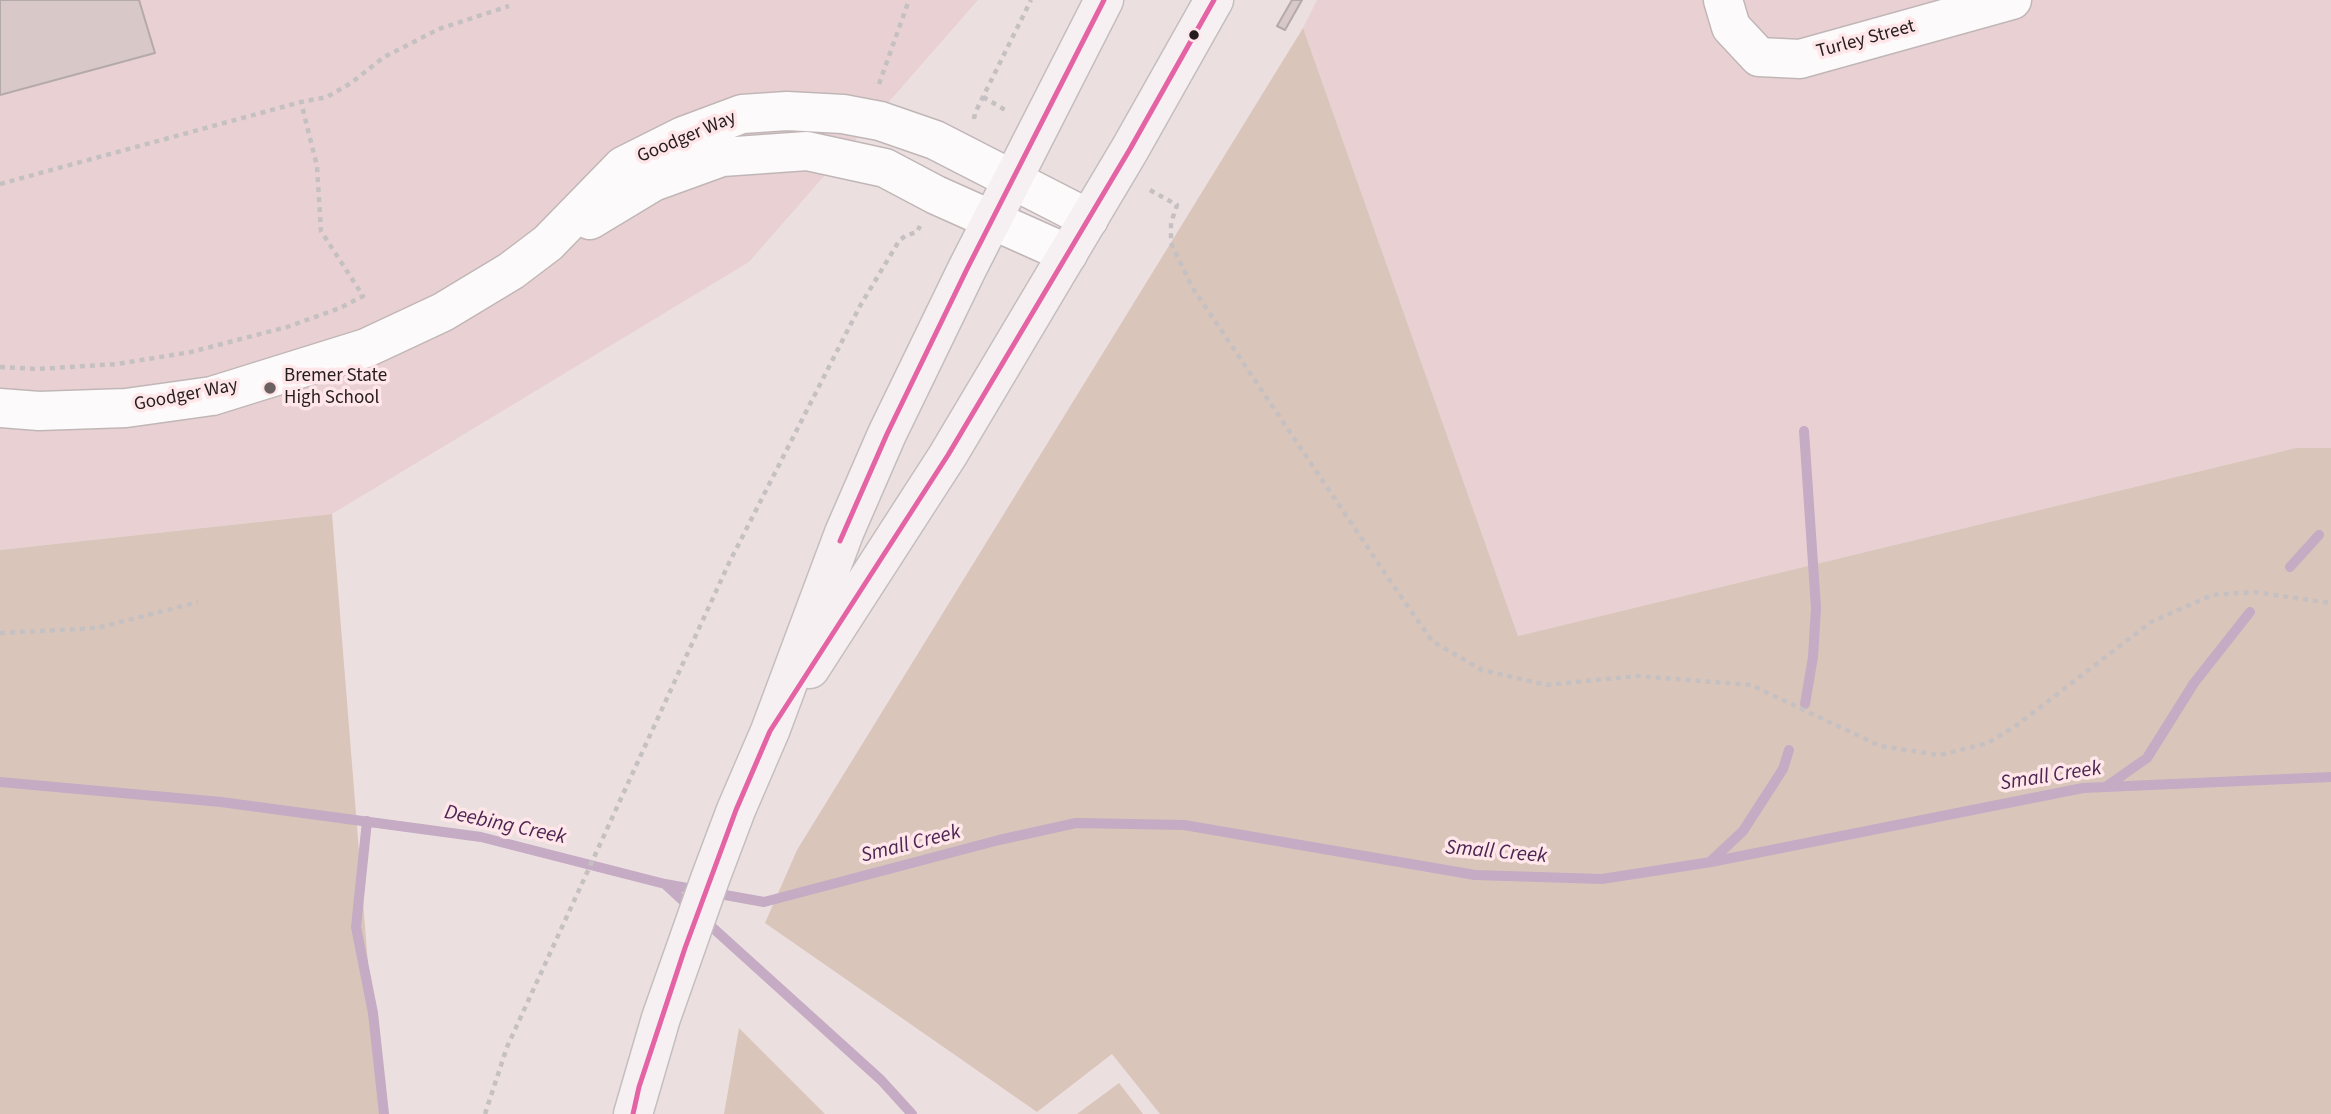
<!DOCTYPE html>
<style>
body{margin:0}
canvas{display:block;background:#ecdfe0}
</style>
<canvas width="2331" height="1114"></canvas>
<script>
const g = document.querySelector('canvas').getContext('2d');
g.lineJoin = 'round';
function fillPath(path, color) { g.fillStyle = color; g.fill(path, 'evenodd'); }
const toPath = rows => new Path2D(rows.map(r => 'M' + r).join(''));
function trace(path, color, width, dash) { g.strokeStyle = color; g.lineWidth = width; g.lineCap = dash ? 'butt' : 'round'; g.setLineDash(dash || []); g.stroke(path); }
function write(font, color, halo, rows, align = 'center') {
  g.font = font + ' "Source Sans 3",sans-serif'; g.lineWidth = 7; g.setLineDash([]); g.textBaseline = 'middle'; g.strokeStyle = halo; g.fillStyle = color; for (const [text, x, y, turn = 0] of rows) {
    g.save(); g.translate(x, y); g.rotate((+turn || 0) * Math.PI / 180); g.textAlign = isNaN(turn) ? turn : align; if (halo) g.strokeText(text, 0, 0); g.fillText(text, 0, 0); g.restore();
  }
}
const built = toPath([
 [0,0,978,0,749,262,332,514,0,550],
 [1317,0,2331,0,2331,448,2296,448,1518,636,1303,28]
]);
const green = toPath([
 [1303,28,1518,636,2296,448,2331,448,2331,1114,1160,1114,1112,1054,1037,1112,765,923,797,850],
 [332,514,380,1114,0,1114,0,550],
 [739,1028,825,1114,724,1114],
 [1119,1083,1143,1114,1077,1114]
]);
const stream = toPath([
 [1804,431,1816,608,1813,657,1805,704],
 [2290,567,2319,535],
 [0,782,221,802,481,837,665,884,698,890],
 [2107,786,2147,758,2194,683,2250,612],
 [367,821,356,927,373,1013,384,1114],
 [1711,861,1743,831,1783,769,1789,750],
 [665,884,691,908],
 [714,893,764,902,999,840,1076,823,1184,825,1475,875,1602,879,1711,862,2083,788,2331,777],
 [703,919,881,1080,912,1114]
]);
const building = toPath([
 [0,0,139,0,155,53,0,95,0,0],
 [1292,0,1302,0,1285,30,1277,26,1292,0]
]);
const path = toPath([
 [879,84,909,0],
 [983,97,1007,111],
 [974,119,975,113,1031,0],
 [0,184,301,102],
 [1150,190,1177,205,1171,223,1171,243,1192,287,1393,585,1432,641,1482,670,1547,685,1637,676,1751,685,1880,746,1940,755,1988,743,2017,725,2151,622,2212,595,2254,592,2331,603],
 [0,367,37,369,117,364,191,352,287,327,340,308,363,296,321,231,317,166,301,102,327,97,351,83,384,57,439,29,509,6],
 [0,633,97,628,198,602],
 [485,1114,507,1047,729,563,860,306,899,241,905,236,917,232,920,226]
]);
const minor = toPath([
 [1723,0,1731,27,1759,57,1800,59,2012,0],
 [590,220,653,182,722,157,807,151,885,168,936,195,1068,254],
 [0,408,39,411,126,408,212,396,366,348,443,312,511,271,548,243,623,166,683,136,742,114,787,111,843,114,880,121,935,140,1089,219]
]);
const major = toPath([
 [810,669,948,455,1130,149,1214,0],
 [633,1114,661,1018,710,879,736,810,770,731,844,533,887,434,967,269,1104,0]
]);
const bus1 = toPath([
 [840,541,887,434,967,269,1104,0],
 [633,1114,639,1087,685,948,736,810,770,731,948,455,1130,149,1214,0]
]);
const markers = [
 [1194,35,6,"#251d1e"],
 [270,388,7,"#6b6162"]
];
const streetNames = [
 ["Turley Street",1866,40,-15],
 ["Goodger Way",687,138,-23],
 ["Goodger Way",186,396,-11]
];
const poiNames = [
 ["Bremer State",284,377],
 ["High School",284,399]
];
const waterNames = [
 ["Small Creek",2051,777,-9],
 ["Deebing Creek",505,826,12],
 ["Small Creek",911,845,-14],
 ["Small Creek",1496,853,5]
];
fillPath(built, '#e9d1d3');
fillPath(green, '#dac5bb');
trace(stream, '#c5abc3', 10);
fillPath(building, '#d8c8c7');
trace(building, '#b3aaa9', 2);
trace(minor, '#c1b6b7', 41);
trace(major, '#c4bebe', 41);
trace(path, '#c5c0c1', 4.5, [5, 5]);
trace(minor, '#fcfafa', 38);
trace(major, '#f7f0f3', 38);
trace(bus1, '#e463a4', 5);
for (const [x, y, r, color] of markers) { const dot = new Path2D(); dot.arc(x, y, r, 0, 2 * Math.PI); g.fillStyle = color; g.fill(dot); trace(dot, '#ffe6e9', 2.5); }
write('19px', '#251d1e', '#ffe6e9', streetNames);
write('19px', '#251d1e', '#ffe6e9', poiNames, 'left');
write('italic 21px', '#4d2553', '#ffe6e9', waterNames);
</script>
